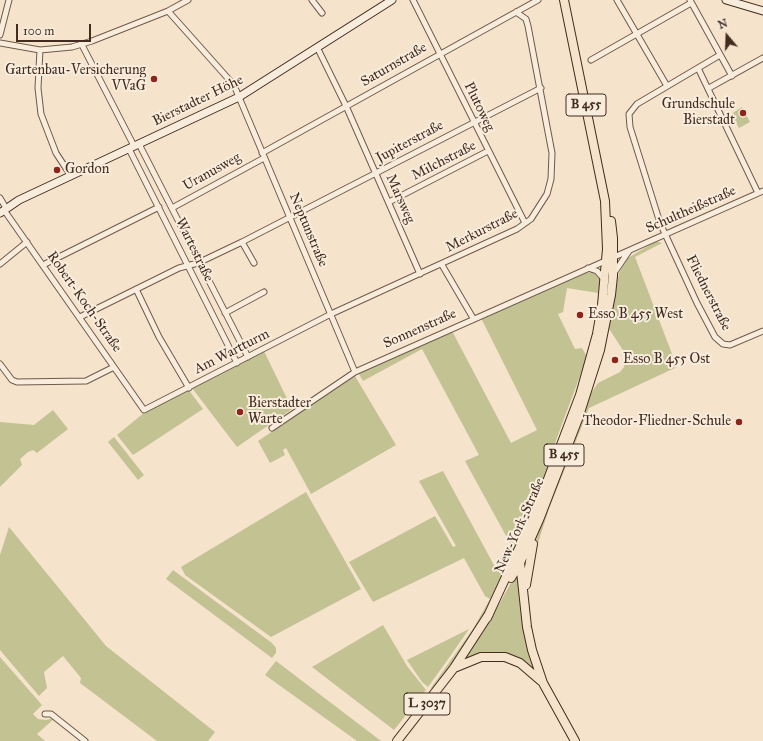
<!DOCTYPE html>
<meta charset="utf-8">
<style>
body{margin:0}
#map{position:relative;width:763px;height:741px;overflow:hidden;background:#f5e3cb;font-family:"IM FELL Great Primer",serif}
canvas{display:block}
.north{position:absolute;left:707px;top:16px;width:40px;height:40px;-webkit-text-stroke:3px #f8eddd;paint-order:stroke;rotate:341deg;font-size:11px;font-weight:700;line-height:16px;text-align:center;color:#432b20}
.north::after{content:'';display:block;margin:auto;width:14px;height:18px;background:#432b20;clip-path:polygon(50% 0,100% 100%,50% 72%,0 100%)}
.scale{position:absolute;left:16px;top:24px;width:75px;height:18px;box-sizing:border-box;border:2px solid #432b20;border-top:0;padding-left:5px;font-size:12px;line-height:14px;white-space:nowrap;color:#432b20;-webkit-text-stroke:3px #f8eddd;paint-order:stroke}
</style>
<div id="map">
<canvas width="763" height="741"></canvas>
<div class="north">N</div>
<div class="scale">100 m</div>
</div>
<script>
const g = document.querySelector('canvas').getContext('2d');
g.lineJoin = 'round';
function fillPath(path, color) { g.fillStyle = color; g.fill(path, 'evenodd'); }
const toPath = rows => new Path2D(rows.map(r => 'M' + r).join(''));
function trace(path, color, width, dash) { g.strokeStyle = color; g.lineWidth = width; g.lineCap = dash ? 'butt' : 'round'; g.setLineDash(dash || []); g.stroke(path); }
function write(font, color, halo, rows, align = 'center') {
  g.font = font + ' "IM FELL Great Primer",serif'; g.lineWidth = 4; g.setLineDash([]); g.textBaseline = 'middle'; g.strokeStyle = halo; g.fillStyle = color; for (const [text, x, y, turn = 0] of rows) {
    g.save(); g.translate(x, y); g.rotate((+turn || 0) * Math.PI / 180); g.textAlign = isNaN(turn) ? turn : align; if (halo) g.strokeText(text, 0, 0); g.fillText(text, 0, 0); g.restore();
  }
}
const green = toPath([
 [742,107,750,122,739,128,731,114],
 [656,241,662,243,635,257,677,367,589,408,549,509,536,549,533,551,539,531,589,396,598,383,620,372,624,367,626,355,608,327,619,273,628,258],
 [592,272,598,275,600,279,598,293,567,288,563,312,558,314,575,349,582,348,587,357,555,443,556,445,544,478,493,599,475,630,433,692,431,688,473,629,490,599,485,596,464,558,373,602,349,562,435,516,453,547,456,546,419,481,443,471,495,567,510,543,465,461,479,455,422,349,363,381,359,374,361,371,452,331,511,443,537,430,481,318,584,273],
 [264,351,292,409,237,447,192,388],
 [355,376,396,445,311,494,286,448,283,450,285,455,270,463,258,441],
 [188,389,203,409,133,455,117,435,145,412],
 [53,410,68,429,37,453,33,450,28,452,20,459,22,465,0,487,0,422,34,425],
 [114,437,144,475,138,480,108,442],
 [306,492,361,589,271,637,185,575,181,567],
 [9,527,106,646,215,732,208,741,157,741,80,683,81,678,63,656,44,672,47,688,39,696,0,650,0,555],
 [173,570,272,643,276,648,276,653,272,658,166,579],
 [518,570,534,667,531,667,518,657,506,653,488,652,465,659,492,617],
 [383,625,407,666,426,690,394,730,312,667],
 [469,629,451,655,428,687,422,682,407,660],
 [0,657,42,705,33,714,38,719,46,720,55,718,37,734,45,741,0,741],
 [276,661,381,741,357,741,265,675]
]);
const street = toPath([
 [312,0,322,13],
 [413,0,525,223],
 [617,0,667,86],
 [690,0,732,76],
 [168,11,233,84,236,90,355,372],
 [0,35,9,0],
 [0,43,40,50,72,47,92,41,168,11,188,0],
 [82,45,134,146],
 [317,47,346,106,420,274],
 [40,50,38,88,41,114,56,153,71,176],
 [720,55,637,104,629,114,630,127,660,223,697,303,715,337,723,344,730,345,763,331],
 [591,60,691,3],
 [698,68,758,193],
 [709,88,763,58],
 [139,144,248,357],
 [129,149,237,363],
 [262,153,538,0],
 [0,198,6,208],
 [389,202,488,151],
 [172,208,264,158],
 [4,210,144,410,331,314,517,229,531,219,547,194,551,179,552,153,528,26,526,19,516,12],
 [242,242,254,263],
 [0,264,27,242],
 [43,265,159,207],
 [442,265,473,318],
 [588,268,597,271,604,279],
 [614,273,629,251],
 [136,289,159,337,189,388],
 [225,313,264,292],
 [80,317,179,268,198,263,242,242,541,88],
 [0,364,12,380,17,382,86,381,114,367],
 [272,428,355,372,763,191],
 [45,714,51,714,85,741]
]);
const secondary = toPath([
 [726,0,763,11],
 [0,213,19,200,239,97,392,0]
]);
const primary = toPath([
 [520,562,527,627,532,650,543,683,575,741],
 [511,578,520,563,539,520,578,419,600,350,611,295,613,276,613,238,611,221],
 [526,585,533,544],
 [487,618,534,516,580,395,597,334,602,305,607,249,605,201,564,0],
 [454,668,481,657,505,657,520,663,541,681],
 [397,741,454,668,489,614]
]);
const markers = [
 [154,79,4,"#8f2418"],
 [743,113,4,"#8f2418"],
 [57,170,4,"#8f2418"],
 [580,315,4,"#8f2418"],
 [615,360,4,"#8f2418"],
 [240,412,4,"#8f2418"],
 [739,422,4,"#8f2418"]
];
const shields = [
 [586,105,40],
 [564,455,40],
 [427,704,46]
];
const shieldNames = [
 ["B 455",586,105],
 ["B 455",564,455],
 ["L 3037",427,704]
];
const streetNames = [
 ["Saturnstraße",394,65,-30],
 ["Bierstadter Höhe",198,101,-26],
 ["Plutoweg",479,107,64],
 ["Jupiterstraße",410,142,-28],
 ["Milchstraße",444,161,-27],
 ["Uranusweg",212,172,-29],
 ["Marsweg",400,199,66],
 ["Schultheißstraße",691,210,-24],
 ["Neptunstraße",308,230,67],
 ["Merkurstraße",482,231,-27],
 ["Wartestraße",194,250,64],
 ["Fliednerstraße",708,293,63],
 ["Robert-Koch-Straße",84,302,55],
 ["Sonnenstraße",420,329,-24],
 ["Am Wartturm",232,352,-27],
 ["New-York-Straße",520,526,-66]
];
const poiNames = [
 ["Gartenbau-Versicherung",146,71,"right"],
 ["VVaG",146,87,"right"],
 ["Grundschule",735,105,"right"],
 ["Bierstadt",735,121,"right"],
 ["Gordon",65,170],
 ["Esso B 455 West",588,315],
 ["Esso B 455 Ost",623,360],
 ["Bierstadter",248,404],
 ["Warte",248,420],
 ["Theodor-Fliedner-Schule",731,422,"right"]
];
fillPath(green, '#c2c293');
trace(street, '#70594b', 7);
trace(secondary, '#432b20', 9);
trace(primary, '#432b20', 10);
trace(street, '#f8eddd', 5);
trace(secondary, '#f8eddd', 7);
trace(primary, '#f5e3cb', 8);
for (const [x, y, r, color] of markers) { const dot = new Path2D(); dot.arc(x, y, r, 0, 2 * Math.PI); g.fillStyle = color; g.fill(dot); trace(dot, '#f8eddd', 1.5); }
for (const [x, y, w] of shields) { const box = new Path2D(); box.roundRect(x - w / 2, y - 11, w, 22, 3); g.fillStyle = '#f8eddd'; g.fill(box); trace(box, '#432b20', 1); }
write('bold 13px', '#432b20', null, shieldNames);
write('14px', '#432b20', '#f8eddd', streetNames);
write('14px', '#432b20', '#f8eddd', poiNames, 'left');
</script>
